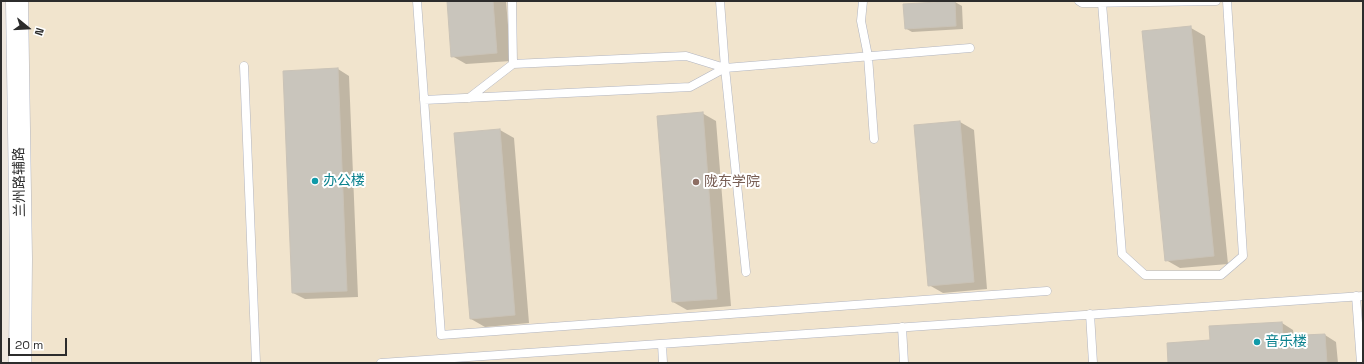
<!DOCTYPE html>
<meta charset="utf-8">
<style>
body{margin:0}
#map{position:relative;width:1364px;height:364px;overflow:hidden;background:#eee7de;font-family:"Space Grotesk",sans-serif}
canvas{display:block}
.frame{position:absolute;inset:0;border:2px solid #2c2c2c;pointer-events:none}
.north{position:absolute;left:8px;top:8px;width:40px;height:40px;-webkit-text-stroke:3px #fff;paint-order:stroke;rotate:108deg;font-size:11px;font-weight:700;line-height:16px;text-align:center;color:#2c2c2c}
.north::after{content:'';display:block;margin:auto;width:14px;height:18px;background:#2c2c2c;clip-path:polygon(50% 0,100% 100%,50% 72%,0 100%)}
.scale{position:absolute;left:8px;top:338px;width:59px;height:18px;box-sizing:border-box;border:2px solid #2c2c2c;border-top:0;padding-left:5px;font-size:12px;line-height:14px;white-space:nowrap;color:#2c2c2c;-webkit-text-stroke:3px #fff;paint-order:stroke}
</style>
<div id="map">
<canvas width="1364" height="364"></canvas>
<div class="frame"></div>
<div class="north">N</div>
<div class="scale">20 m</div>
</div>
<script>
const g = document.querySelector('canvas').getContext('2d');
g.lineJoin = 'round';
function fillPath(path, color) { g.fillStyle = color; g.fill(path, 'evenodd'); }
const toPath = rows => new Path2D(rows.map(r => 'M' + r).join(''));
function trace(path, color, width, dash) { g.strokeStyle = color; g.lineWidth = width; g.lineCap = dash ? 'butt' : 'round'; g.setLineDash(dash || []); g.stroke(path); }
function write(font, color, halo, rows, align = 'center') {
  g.font = font + ' "Space Grotesk","Noto Sans SC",sans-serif'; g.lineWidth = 4; g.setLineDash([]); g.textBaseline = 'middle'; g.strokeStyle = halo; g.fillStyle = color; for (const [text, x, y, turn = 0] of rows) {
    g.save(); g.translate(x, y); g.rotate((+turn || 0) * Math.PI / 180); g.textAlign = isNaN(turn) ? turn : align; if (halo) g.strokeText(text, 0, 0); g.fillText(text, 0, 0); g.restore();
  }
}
const education = toPath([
 [27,1,1363,1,1363,363,32,363]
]);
const shadow = toPath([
 [448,1,506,1,511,61,466,64,452,56],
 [955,2,962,6,963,29,912,32,905,28],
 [1191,28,1205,36,1228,264,1180,268,1166,260],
 [338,69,349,76,358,297,305,299,293,293],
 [702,113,716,121,731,306,687,310,673,302],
 [960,122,974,130,987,289,943,293,929,285],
 [500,130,514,138,529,323,485,327,471,319],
 [1282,323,1293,330,1294,336,1325,335,1336,342,1338,363,1169,363,1212,341]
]);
const building = toPath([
 [447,1,493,1,497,53,451,57,447,1],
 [955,1,956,26,905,29,903,4,955,1],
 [1191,26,1214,256,1165,261,1142,31,1191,26],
 [338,68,347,291,292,293,283,71,338,68],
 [703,112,717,299,672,302,657,116,703,112],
 [960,121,974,282,928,286,914,125,960,121],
 [500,129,515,315,470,319,454,133,500,129],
 [1282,322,1283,336,1325,334,1327,363,1168,363,1167,343,1210,340,1209,326,1282,322]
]);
const lane = toPath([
 [417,1,441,335,1047,291],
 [512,1,513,64],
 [720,1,725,68,746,272],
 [863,1,861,21,868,56,874,139],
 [1079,1,1082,3,1216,1],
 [1102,3,1122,254,1145,275,1221,275,1243,256,1227,1],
 [244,66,256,363],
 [725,68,970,48],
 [424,100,690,87,725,68,686,56,513,64,469,98],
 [1356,296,1361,363],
 [1090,314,1093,363],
 [902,327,904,363],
 [662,344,663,363],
 [381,363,1363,296]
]);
const secondary = toPath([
 [17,1,21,259,20,363]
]);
const markers = [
 [315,181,4,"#0f9aa8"],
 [696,182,4,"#8d6e63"],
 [1257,342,4,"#0f9aa8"]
];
const cultureNames = [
 ["办公楼",323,181],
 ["音乐楼",1265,342]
];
const streetNames = [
 ["兰州路辅路",20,182,-91]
];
const educationNames = [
 ["陇东学院",704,182]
];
fillPath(education, '#f1e4cd');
fillPath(shadow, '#0003');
fillPath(building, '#c9c5bc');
trace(building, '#cac3b7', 1);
trace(lane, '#b2b5c0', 9);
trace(secondary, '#b2b5c0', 23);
trace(lane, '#fff', 8);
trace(secondary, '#fff', 22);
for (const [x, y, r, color] of markers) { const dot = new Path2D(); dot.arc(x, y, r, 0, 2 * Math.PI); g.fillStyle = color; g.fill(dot); trace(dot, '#fff', 1.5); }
write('14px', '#0d838f', '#fff', cultureNames, 'left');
write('14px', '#2c2c2c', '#fff', streetNames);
write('14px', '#785e54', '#fff', educationNames, 'left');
</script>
